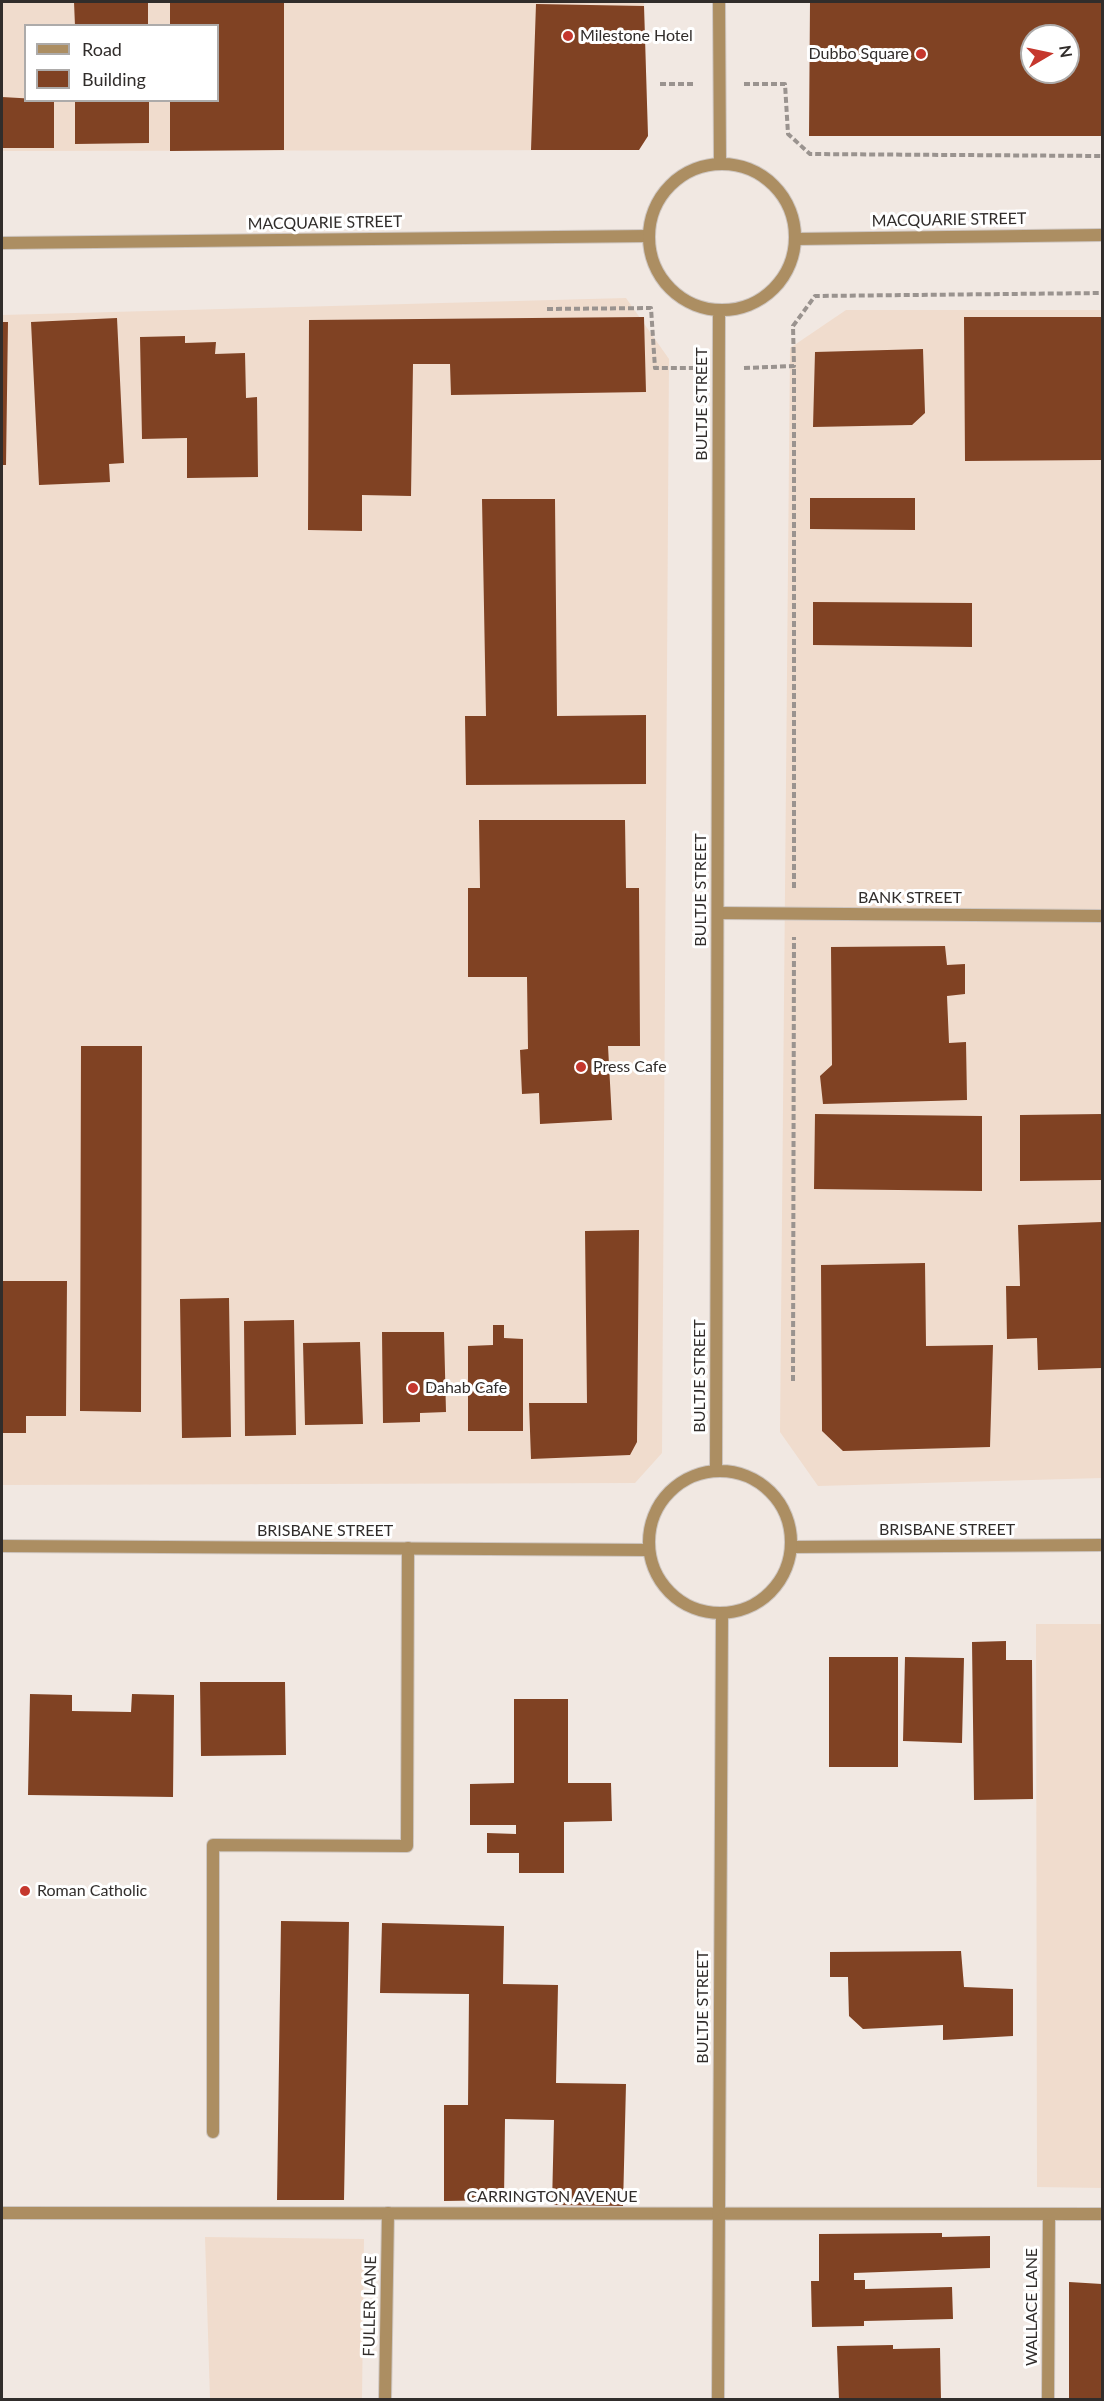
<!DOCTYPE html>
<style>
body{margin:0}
#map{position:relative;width:1104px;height:2401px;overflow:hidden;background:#f1e8e2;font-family:Lato,sans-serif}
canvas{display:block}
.frame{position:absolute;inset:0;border:3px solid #312d2b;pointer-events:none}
.legend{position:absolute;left:24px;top:24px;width:195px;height:78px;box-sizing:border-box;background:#fff;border:2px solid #adabaa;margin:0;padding:8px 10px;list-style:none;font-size:18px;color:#312d2b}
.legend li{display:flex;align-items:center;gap:12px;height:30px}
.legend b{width:30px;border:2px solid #adabaa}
.north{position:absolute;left:1020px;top:24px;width:60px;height:60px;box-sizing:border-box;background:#fff;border:2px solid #adabaa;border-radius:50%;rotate:81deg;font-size:16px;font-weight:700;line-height:24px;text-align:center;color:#312d2b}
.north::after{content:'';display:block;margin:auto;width:21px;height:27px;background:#c5372d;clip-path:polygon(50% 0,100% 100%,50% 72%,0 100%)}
</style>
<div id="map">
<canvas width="1104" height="2401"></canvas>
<div class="frame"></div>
<ul class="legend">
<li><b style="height:8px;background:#ac8e62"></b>Road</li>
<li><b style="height:16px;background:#804223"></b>Building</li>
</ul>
<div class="north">N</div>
</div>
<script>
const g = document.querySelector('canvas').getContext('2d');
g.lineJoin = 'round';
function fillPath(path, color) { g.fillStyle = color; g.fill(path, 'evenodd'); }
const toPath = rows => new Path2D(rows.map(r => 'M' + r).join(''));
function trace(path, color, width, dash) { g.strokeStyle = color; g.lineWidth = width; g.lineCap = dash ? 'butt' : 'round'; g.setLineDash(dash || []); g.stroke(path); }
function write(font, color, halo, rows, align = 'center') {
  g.font = font + ' Lato,sans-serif'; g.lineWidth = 6; g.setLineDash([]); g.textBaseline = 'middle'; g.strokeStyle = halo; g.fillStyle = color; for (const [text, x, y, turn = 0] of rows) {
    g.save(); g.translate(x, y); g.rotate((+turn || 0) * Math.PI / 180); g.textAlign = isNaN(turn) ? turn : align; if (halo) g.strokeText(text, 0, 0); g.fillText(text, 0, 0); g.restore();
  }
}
const commercial = toPath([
 [2,2,644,2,648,136,639,150,2,151],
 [26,26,218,26,218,100,26,100],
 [626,298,669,359,662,1453,635,1483,2,1485,2,315],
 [846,310,1102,310,1102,1478,818,1486,780,1432,790,348],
 [1036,1624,1102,1624,1102,2188,1037,2187],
 [205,2237,364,2239,362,2399,210,2399]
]);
const building = toPath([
 [74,2,148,2,148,26,75,26],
 [170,2,284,2,284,150,170,151,170,100,218,100,218,26,170,26],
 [810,2,1102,2,1102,136,809,136],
 [1032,36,1068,36,1068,72,1032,72],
 [536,4,644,6,648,136,639,150,531,150],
 [2,97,54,100,54,148,2,148],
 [75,100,149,100,149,143,75,144],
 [644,317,646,392,451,395,450,364,413,364,411,496,362,495,362,531,308,530,309,320],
 [964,317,1102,317,1102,460,965,461],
 [117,318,124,463,109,464,110,482,39,485,31,322],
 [2,322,8,322,6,465,2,465],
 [185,336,185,343,216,342,215,354,245,353,246,398,257,397,258,477,187,478,187,438,142,439,140,337],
 [923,349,925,413,912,425,813,427,815,352],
 [810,498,915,498,915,530,810,529],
 [482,499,555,499,557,716,646,715,646,784,466,785,465,716,486,716],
 [813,602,972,603,972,647,813,645],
 [479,820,625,820,626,888,639,888,640,1046,608,1046,612,1120,540,1124,539,1093,522,1094,520,1050,528,1049,527,977,468,977,468,888,480,888],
 [945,946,947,965,965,964,965,994,947,996,949,1043,966,1042,967,1100,823,1104,820,1076,832,1065,831,947],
 [81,1046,142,1046,141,1412,80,1411],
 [815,1114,982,1116,982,1191,814,1189],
 [1102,1114,1102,1180,1020,1181,1020,1115],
 [1102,1222,1102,1368,1038,1370,1037,1338,1007,1339,1006,1286,1020,1286,1018,1225],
 [639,1230,637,1442,630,1455,531,1459,529,1403,587,1403,585,1231],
 [925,1263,926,1346,993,1345,990,1447,843,1451,822,1431,821,1265],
 [2,1281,67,1281,66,1416,26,1416,26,1433,2,1433],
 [229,1298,231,1437,182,1438,180,1299],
 [294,1320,296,1435,245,1436,244,1321],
 [493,1325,504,1325,504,1338,523,1339,523,1431,468,1431,468,1346,493,1345],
 [382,1332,444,1332,446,1412,420,1413,420,1422,383,1423],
 [360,1342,363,1424,305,1425,303,1343],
 [1006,1641,1006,1660,1032,1660,1033,1799,974,1800,972,1642],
 [829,1657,898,1657,898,1767,829,1767],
 [905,1657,964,1658,962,1743,903,1741],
 [200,1682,285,1682,286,1755,201,1756],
 [30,1694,72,1695,72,1711,131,1712,132,1694,174,1695,173,1797,28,1795],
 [514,1699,568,1699,568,1783,611,1783,612,1821,564,1822,564,1873,519,1873,519,1853,487,1853,487,1833,516,1834,516,1825,470,1825,470,1784,514,1783],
 [281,1921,349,1922,344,2200,277,2200],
 [382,1923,504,1926,503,1984,558,1985,556,2083,626,2084,623,2206,552,2205,554,2120,505,2119,504,2200,444,2201,444,2105,468,2105,469,1994,380,1993],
 [961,1951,964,1987,1013,1989,1013,2036,943,2040,943,2025,863,2029,849,2016,848,1977,830,1977,830,1952],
 [942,2233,942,2237,990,2236,990,2268,854,2273,854,2280,865,2280,865,2289,952,2287,953,2319,864,2321,864,2326,812,2327,811,2281,819,2281,819,2234],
 [1069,2282,1102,2284,1102,2400,1069,2400],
 [893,2345,893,2349,940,2348,941,2400,839,2400,837,2346]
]);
const path = toPath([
 [660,84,695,84],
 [744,84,785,84,788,134,810,154,1102,156],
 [547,309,651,308,655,368,694,368],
 [744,368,794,366,793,326,815,296,1102,293],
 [794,888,794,366],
 [793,1381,794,937]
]);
const service = toPath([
 [718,913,1102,916],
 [213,2132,213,1845,407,1846,408,1548],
 [385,2400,388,2213],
 [1048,2400,1049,2214]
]);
const minor = toPath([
 [795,239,1102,235],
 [2,243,649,236],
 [2,1546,649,1550],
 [792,1547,1102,1545],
 [2,2213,1102,2214]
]);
const tertiary = toPath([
 [719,2,720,164],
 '649 237a73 73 0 1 1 146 0a73 73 0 1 1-146 0Z',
 [716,1470,719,310],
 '649 1542a71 71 0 1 1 142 0a71 71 0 1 1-142 0Z',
 [718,2400,722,1614]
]);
const markers = [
 [568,36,6,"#c5372d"],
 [921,54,6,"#c5372d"],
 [581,1067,6,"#c5372d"],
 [413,1388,6,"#c5372d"],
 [25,1891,6,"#c5372d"]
];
const poiNames = [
 ["Milestone Hotel",580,36],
 ["Dubbo Square",909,54,"right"],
 ["Press Cafe",593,1067],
 ["Dahab Cafe",425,1388],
 ["Roman Catholic",37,1891]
];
const streetNames = [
 ["MACQUARIE STREET",949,220,-1],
 ["MACQUARIE STREET",325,223,-1],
 ["BULTJE STREET",702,404,-90],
 ["BULTJE STREET",701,890,-90],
 ["BANK STREET",910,898],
 ["BULTJE STREET",700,1376,-90],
 ["BRISBANE STREET",947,1530],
 ["BRISBANE STREET",325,1531],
 ["BULTJE STREET",703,2007,-90],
 ["CARRINGTON AVENUE",552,2197],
 ["FULLER LANE",370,2306,-89],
 ["WALLACE LANE",1032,2307,-90]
];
fillPath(commercial, '#f0dccd');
fillPath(building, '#804223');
trace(service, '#cec6c1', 14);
trace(minor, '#cec6c1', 14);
trace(tertiary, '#cec6c1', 14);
trace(path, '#9a938f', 4, [6, 3]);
trace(service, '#ac8e62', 12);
trace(minor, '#ac8e62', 12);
trace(tertiary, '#ac8e62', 12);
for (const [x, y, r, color] of markers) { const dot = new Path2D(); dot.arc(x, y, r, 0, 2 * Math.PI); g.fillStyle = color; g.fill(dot); trace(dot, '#fff', 2); }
write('16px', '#312d2b', '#fff', poiNames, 'left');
write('16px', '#312d2b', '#fff', streetNames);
</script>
